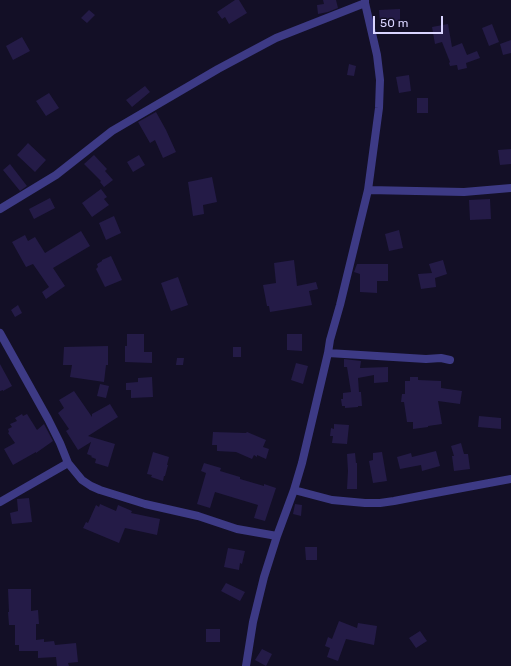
<!DOCTYPE html>
<style>
body{margin:0}
#map{position:relative;width:511px;height:666px;overflow:hidden;background:#130f26;font-family:Rubik,sans-serif}
canvas{display:block}
.scale{position:absolute;left:373px;top:16px;width:70px;height:18px;box-sizing:border-box;border:2px solid #d9d4ff;border-top:0;padding-left:5px;font-size:12px;line-height:14px;white-space:nowrap;color:#d9d4ff;-webkit-text-stroke:3px #130f26;paint-order:stroke}
</style>
<div id="map">
<canvas width="511" height="666"></canvas>
<div class="scale">50 m</div>
</div>
<script>
const g = document.querySelector('canvas').getContext('2d');
g.lineJoin = 'round';
function fillPath(path, color) { g.fillStyle = color; g.fill(path, 'evenodd'); }
const toPath = rows => new Path2D(rows.map(r => 'M' + r).join(''));
function trace(path, color, width, dash) { g.strokeStyle = color; g.lineWidth = width; g.lineCap = dash ? 'butt' : 'round'; g.setLineDash(dash || []); g.stroke(path); }
const building = toPath([
 [235,0,239,0,247,13,229,24,225,17,222,19,217,12],
 [323,0,336,0,338,8,328,12,318,14,317,5,324,4],
 [400,9,400,21,380,22,379,10],
 [89,10,95,15,87,23,81,18],
 [448,24,452,47,462,43,467,55,477,51,480,58,466,63,467,68,458,70,457,65,450,66,449,63,450,62,442,42,435,44,432,27],
 [492,24,499,42,489,46,482,28],
 [22,37,30,51,13,60,6,46],
 [511,40,511,53,503,55,500,44],
 [349,64,356,66,354,76,347,75],
 [409,75,411,91,399,93,396,77],
 [145,86,150,92,132,107,126,100],
 [49,93,59,108,46,116,36,101],
 [417,98,428,98,428,113,417,113],
 [156,112,166,130,176,152,163,158,155,140,150,143,138,122],
 [28,143,46,160,35,172,17,155],
 [511,149,511,164,500,165,498,150],
 [94,155,107,169,105,171,113,180,104,187,100,182,101,181,84,164],
 [139,155,145,165,133,172,127,162],
 [10,164,27,186,20,191,3,170],
 [212,177,217,202,203,205,204,214,193,216,188,182],
 [101,189,107,197,104,199,109,205,92,217,82,203],
 [50,198,55,208,34,219,29,209],
 [490,199,491,219,470,220,469,200],
 [114,216,121,233,106,240,99,223],
 [399,230,403,248,389,251,385,234],
 [81,231,90,246,53,268,65,286,46,299,42,292,49,287,33,264,26,267,12,242,25,235,28,241,35,237,45,253],
 [111,256,122,280,105,287,96,269,98,267,97,264,102,261,102,260],
 [294,260,297,286,316,282,318,289,309,291,312,305,270,312,269,306,267,306,263,285,276,283,274,263],
 [443,260,447,274,435,278,436,287,421,289,418,274,432,273,429,264],
 [357,264,388,264,388,281,377,281,377,293,360,292,360,274,354,272],
 [178,277,188,305,171,311,161,283],
 [18,305,22,313,15,317,11,310],
 [127,334,144,334,144,352,152,352,152,363,125,362,125,346,127,346],
 [287,334,302,334,302,351,287,350],
 [108,346,108,365,106,365,104,382,70,377,72,365,63,365,64,347],
 [233,347,241,347,241,357,233,357],
 [177,358,184,358,183,365,176,365],
 [344,359,361,361,360,368,388,367,388,382,374,383,374,375,358,378,359,392,361,392,362,406,358,406,358,407,345,408,345,406,342,406,341,399,343,399,343,393,351,392,347,367,344,367],
 [296,363,308,366,303,384,291,380],
 [0,364,12,386,3,391,3,390,0,391],
 [152,377,153,397,131,398,131,390,126,390,126,383,138,382,138,378],
 [410,377,418,377,418,380,441,381,441,388,462,391,460,404,438,401,442,424,428,426,428,427,413,429,413,422,407,422,404,402,401,402,402,394,405,394,405,381,410,381],
 [100,384,109,386,106,398,97,396],
 [74,391,92,417,92,414,110,404,118,417,88,436,115,444,108,467,95,463,96,459,91,457,92,456,87,454,91,442,78,450,66,431,69,429,58,413,64,408,59,400],
 [22,414,23,416,27,414,37,430,44,424,53,441,36,453,36,452,13,465,4,449,15,443,8,433,9,432,8,429,12,427,10,424,17,421,15,418],
 [479,416,501,418,501,429,478,427],
 [334,424,349,425,347,444,332,443,333,436,330,436,331,428,334,429],
 [213,432,246,433,247,432,266,440,263,447,269,449,266,459,257,455,257,457,254,455,252,459,236,452,217,451,217,445,212,445],
 [461,443,464,454,468,454,470,469,454,471,452,456,454,456,451,446],
 [436,451,440,466,422,471,421,465,400,469,397,457,411,453,412,457],
 [153,452,169,457,167,465,168,465,165,476,164,476,163,481,151,477,152,475,147,474],
 [382,452,387,481,373,483,369,461,373,460,373,453],
 [355,453,356,463,357,463,357,489,347,489,348,471,347,454],
 [204,463,221,468,220,471,240,477,240,479,264,486,264,484,276,488,265,521,254,518,258,505,215,492,210,508,197,504,206,473,201,471],
 [29,498,32,522,12,524,10,513,18,511,17,499],
 [100,504,116,511,118,505,132,511,131,513,160,519,157,535,125,528,119,543,83,528,86,522,88,523,96,505,99,507],
 [295,504,302,505,301,516,293,514],
 [305,547,317,547,317,560,306,560],
 [228,548,245,551,242,564,240,563,239,570,224,567],
 [226,583,245,592,240,601,221,591],
 [8,589,31,589,31,611,38,610,39,624,36,624,36,640,44,639,44,642,54,641,55,645,76,643,78,662,68,663,69,666,57,666,56,657,38,658,38,651,19,651,19,645,15,645,15,625,9,625,8,612,9,612],
 [339,621,357,628,358,623,377,626,374,645,346,639,338,661,327,657,330,648,325,646,328,637,332,639],
 [206,629,220,629,220,642,206,642],
 [420,631,427,641,416,648,409,638],
 [262,649,272,654,266,666,255,660]
]);
const street = toPath([
 [368,190,464,192,511,188],
 [0,209,56,175,112,131,218,69,276,38,365,3],
 [0,333,48,419,60,443,68,463,82,480,91,486,100,490,145,504,198,516,237,529,277,536],
 [328,353,426,359,441,358,450,360],
 [294,490,332,500,365,503,380,503,394,501,430,494,511,479],
 [0,502,68,463],
 [246,666,253,622,264,577,277,536,294,490,302,463,328,353,330,340,340,305,368,190,379,108,380,80,377,55,365,3,365,0]
]);
fillPath(building, '#241b47');
trace(street, '#3d3a85', 8);
</script>
